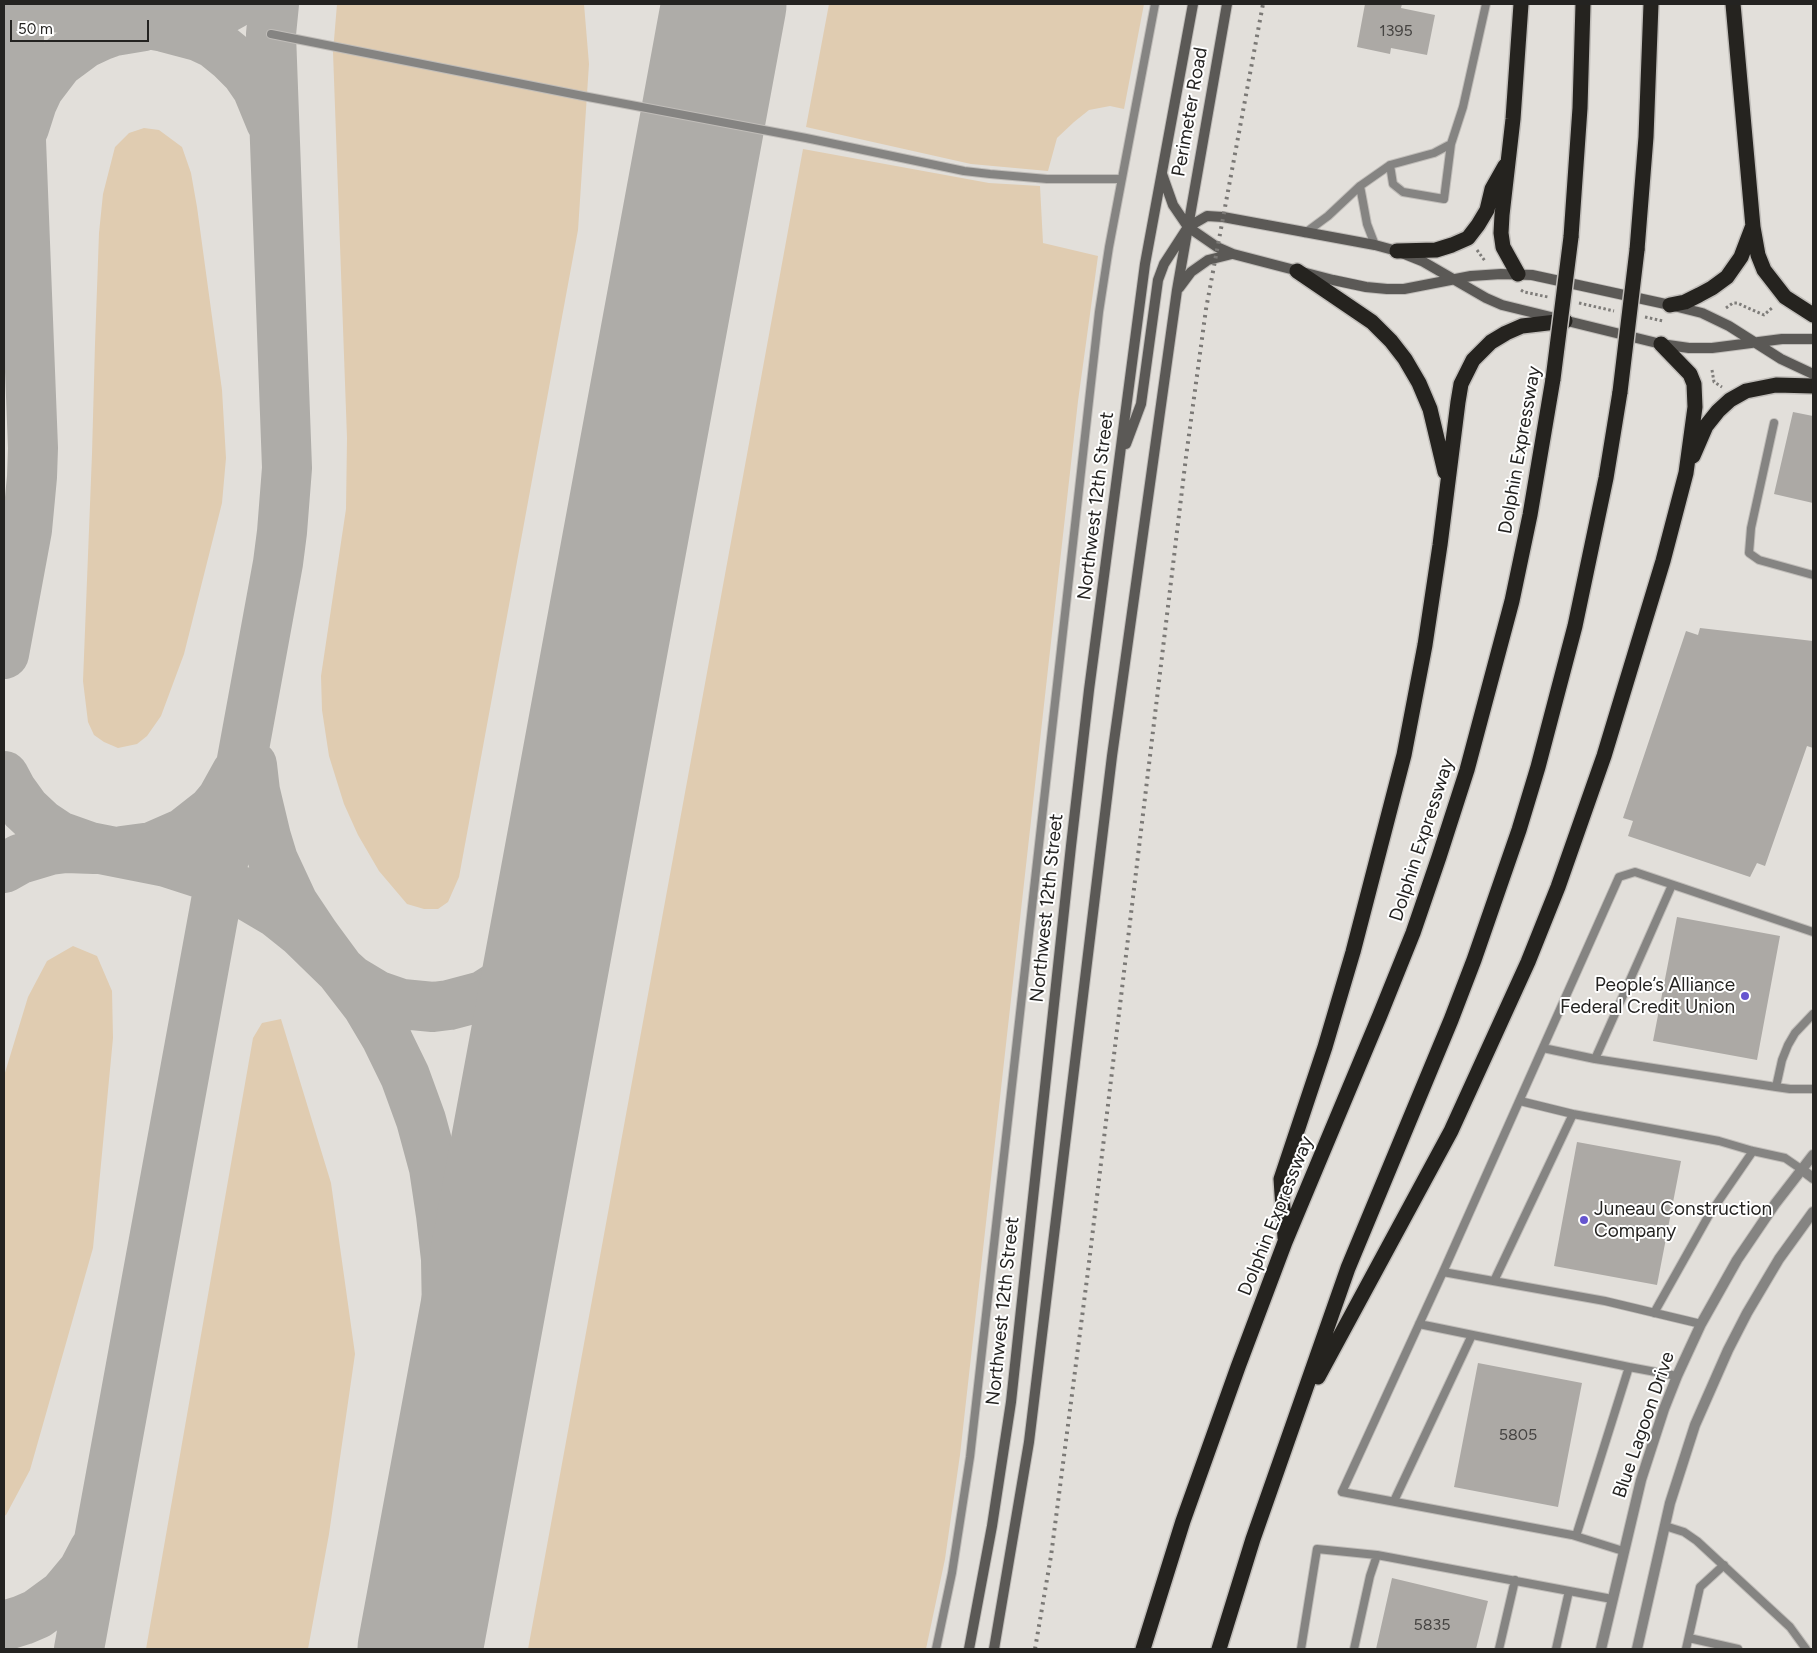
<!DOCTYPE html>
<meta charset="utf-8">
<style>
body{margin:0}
#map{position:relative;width:1817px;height:1653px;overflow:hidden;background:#e2dfda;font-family:Figtree,sans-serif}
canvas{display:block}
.frame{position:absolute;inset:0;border:5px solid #242321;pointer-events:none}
.scale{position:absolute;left:10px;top:20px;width:139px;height:22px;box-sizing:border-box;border:2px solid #242321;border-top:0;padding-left:6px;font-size:15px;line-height:18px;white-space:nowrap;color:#242321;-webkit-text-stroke:4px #fff;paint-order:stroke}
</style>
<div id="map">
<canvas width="1817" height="1653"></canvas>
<div class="frame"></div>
<div class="scale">50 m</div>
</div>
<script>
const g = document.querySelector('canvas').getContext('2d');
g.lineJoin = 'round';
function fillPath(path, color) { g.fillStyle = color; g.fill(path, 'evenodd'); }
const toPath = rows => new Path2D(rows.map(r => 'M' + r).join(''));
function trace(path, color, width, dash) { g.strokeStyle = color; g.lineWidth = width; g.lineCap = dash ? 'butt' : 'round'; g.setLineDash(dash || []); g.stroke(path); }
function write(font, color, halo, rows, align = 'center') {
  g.font = font + ' Figtree,sans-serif'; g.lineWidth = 4; g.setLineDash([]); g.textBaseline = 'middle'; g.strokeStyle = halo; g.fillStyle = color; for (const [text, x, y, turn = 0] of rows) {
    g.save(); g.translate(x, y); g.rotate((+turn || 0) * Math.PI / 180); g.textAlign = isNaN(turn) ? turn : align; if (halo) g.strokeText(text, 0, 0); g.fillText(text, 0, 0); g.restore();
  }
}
const green = toPath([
 [337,4,584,4,589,64,578,230,459,877,448,902,438,909,424,909,407,904,379,871,358,835,344,804,329,756,322,710,321,676,346,509,347,438,333,52],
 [829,4,1144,4,1124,109,1110,106,1089,110,1074,122,1057,138,1048,171,971,164,806,127],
 [144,128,159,130,182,147,191,173,197,207,222,390,226,458,222,503,184,654,161,716,147,736,137,744,118,748,104,742,94,735,88,722,83,681,92,454,95,344,99,233,103,194,115,147,129,133],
 [803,149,989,183,1040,186,1043,243,1098,256,1078,401,960,1455,945,1559,926,1649,528,1649],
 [73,946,97,956,112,991,113,1038,93,1248,30,1470,6,1515,4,1516,4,1076,28,997,47,961],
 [281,1019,331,1183,355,1354,329,1534,308,1649,146,1649,253,1038,262,1023]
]);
const taxiway = toPath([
 [38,4,164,27,198,36,215,44,231,57,246,72,257,88,271,122],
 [156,24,182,24,198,20,213,15,233,4],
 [24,128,32,103,39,88,58,63,85,43,100,36,114,31,144,26],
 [639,462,683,115,687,70,689,4],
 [4,654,27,530,32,477,33,448,19,89,19,4],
 [252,765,255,791,266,837,273,860,293,903,315,936,340,970,351,980,376,995,402,1004,433,1007,449,1005,483,996,508,980,531,956,541,941,559,899],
 [4,776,12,791,25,809,41,824,59,836,90,847,166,862,200,873,238,890,277,913,302,933,340,970,367,1005,386,1037,405,1076,421,1120,434,1168,441,1215,446,1259,447,1316,446,1381,440,1444,413,1649],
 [122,851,152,847,184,833,212,811,222,799,237,772],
 [4,868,20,859,50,850,66,848,94,849],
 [4,1626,23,1620,37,1614,63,1595,83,1571,94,1550],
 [79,1649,278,563,282,532,287,468,271,34,274,4]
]);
const runway = toPath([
 [420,1649,724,4]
]);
const building = toPath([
 [1365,4,1402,4,1401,8,1435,15,1427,55,1391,48,1390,54,1357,47],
 [1793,412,1813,416,1813,503,1774,494],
 [1700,628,1813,641,1813,748,1807,746,1765,866,1757,863,1750,877,1628,836,1633,821,1623,818,1686,631,1698,635],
 [1677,917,1780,936,1757,1060,1653,1041],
 [1577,1142,1681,1161,1657,1285,1554,1266],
 [1478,1363,1582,1383,1558,1507,1454,1487],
 [1392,1578,1488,1601,1476,1649,1376,1649]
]);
const path = toPath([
 [1477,250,1485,261],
 [1521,290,1524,292,1548,297],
 [1579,303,1614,311],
 [1726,308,1733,303,1737,303,1764,315,1773,307],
 [1645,317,1663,321],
 [1712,370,1714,382,1722,387]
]);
const lane = toPath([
 [271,34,583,96,806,138,964,171,990,174,1047,179,1121,179],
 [1390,165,1393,184,1403,192,1444,199,1451,144],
 [1360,186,1390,165,1434,153,1451,144,1463,107,1486,4],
 [1305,233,1328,216,1360,186,1367,224,1375,245],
 [1774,423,1751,528,1749,553,1759,560,1813,575],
 [1543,1048,1595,1059,1776,1087,1790,1089,1813,1089],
 [1595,1059,1672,885],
 [1776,1087,1782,1060,1788,1045,1795,1033,1813,1014],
 [1520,1101,1573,1114,1719,1141,1753,1151,1785,1158,1801,1169],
 [1443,1272,1342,1492,1572,1535,1623,1551],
 [1494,1281,1573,1114],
 [1654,1313,1709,1215,1753,1151],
 [1419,1324,1629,1367,1576,1536],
 [1701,1324,1605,1301,1443,1272,1619,877,1635,872,1813,932],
 [1629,1367,1677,1376],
 [1394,1501,1472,1335],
 [1665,1526,1684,1532,1697,1541,1790,1627,1806,1649],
 [1689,1638,1738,1649],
 [936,1649,952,1573,970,1457,1099,312,1109,247,1155,4],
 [1301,1649,1317,1549,1377,1555,1612,1599],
 [1354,1649,1370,1576,1377,1555],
 [1499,1649,1515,1580],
 [1556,1649,1569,1591],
 [1686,1649,1700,1587,1724,1565]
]);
const street = toPath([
 [1801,1169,1813,1178],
 [1601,1649,1641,1480,1664,1409,1677,1376,1701,1324,1737,1260,1775,1204,1813,1155],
 [1637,1649,1670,1503,1695,1425,1728,1350,1747,1313,1779,1259,1813,1212]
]);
const secondary = toPath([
 [1162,174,1173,205,1188,227,1217,247,1233,254,1333,280,1366,287,1387,289,1404,289,1471,276,1501,274,1532,275,1670,305,1702,313,1729,326,1781,359,1813,374],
 [1179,288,1191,272,1208,260,1232,254],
 [1126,444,1141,404,1158,280,1164,264,1188,227,1207,216,1223,217,1375,245,1397,251,1422,261,1486,298,1502,305,1661,344,1689,348,1712,348,1782,339,1813,339],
 [969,1649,992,1526,1011,1402,1071,846,1089,690,1145,264,1193,4],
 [994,1649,1029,1442,1112,756,1177,290,1227,4]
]);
const highway = toPath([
 [1733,4,1753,227,1758,255,1764,270,1785,297,1813,315],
 [1571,237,1580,108,1583,4],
 [1637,250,1646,137,1651,4],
 [1397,251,1436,250,1452,245,1468,238,1478,225,1487,210,1492,189,1505,166],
 [1297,271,1372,322,1391,341,1405,359,1419,383,1430,409,1445,472],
 [1518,274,1503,247,1501,233,1502,215,1513,119,1521,4],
 [1670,305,1685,302,1699,295,1712,288,1727,277,1741,257,1752,228],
 [1693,456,1706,426,1718,411,1730,400,1746,391,1776,385,1813,386],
 [1285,1238,1281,1179,1325,1047,1353,952,1404,755,1425,645,1440,545,1458,402,1461,384,1473,360,1491,342,1506,333,1522,326,1565,321],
 [1318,1377,1451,1131,1528,962,1558,887,1604,756,1663,561,1686,473,1695,407,1694,384,1690,374,1661,344],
 [1143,1649,1183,1521,1238,1367,1285,1242,1380,1015,1413,933,1439,857,1467,770,1512,601,1530,515,1553,379],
 [1219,1649,1253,1539,1348,1268,1451,1020,1474,960,1519,830,1538,767,1575,626,1606,478,1620,392]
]);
const rail = toPath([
 [1035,1649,1051,1556,1088,1271,1186,457,1206,309,1263,4]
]);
const highwayBridge = toPath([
 [1553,379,1571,237],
 [1620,392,1637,250]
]);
const markers = [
 [1745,996,5,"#6655cf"],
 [1584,1220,5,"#6655cf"]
];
const numberNames = [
 ["1395",1396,31],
 ["5805",1518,1435],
 ["5835",1432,1625]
];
const streetNames = [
 ["Perimeter Road",1190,112,-80],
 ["Dolphin Expressway",1520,450,-80],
 ["Northwest 12th Street",1096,506,-83],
 ["Dolphin Expressway",1422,840,-72],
 ["Northwest 12th Street",1047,908,-84],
 ["Dolphin Expressway",1276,1216,-68],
 ["Northwest 12th Street",1003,1311,-84],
 ["Blue Lagoon Drive",1644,1425,-71]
];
const poiNames = [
 ["People’s Alliance",1735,985],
 ["Federal Credit Union",1735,1007],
 ["Juneau Construction",1594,1209,"left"],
 ["Company",1594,1231,"left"]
];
fillPath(green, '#e0ccb1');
trace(taxiway, '#aeaca8', 50);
trace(runway, '#aeaca8', 125);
fillPath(building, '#aca9a5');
trace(lane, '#c0bdb9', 10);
trace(street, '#c0bdb9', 12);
trace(secondary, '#c0bdb9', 12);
trace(highway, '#c0bdb9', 18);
trace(path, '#7f7d7a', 3, [2.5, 2.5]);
trace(lane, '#858482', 8);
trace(street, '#858482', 10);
trace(secondary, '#5b5956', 10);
trace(highway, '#25231f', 15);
trace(rail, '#7b7976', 4, [2.5, 5]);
trace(highwayBridge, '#c0bdb9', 18, []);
trace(highwayBridge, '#25231f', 15);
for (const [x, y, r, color] of markers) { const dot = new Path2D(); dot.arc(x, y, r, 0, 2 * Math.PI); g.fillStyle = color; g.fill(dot); trace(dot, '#fff', 2); }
write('16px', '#464442', null, numberNames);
write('19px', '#242321', '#fff', streetNames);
write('19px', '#242321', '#fff', poiNames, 'right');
</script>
